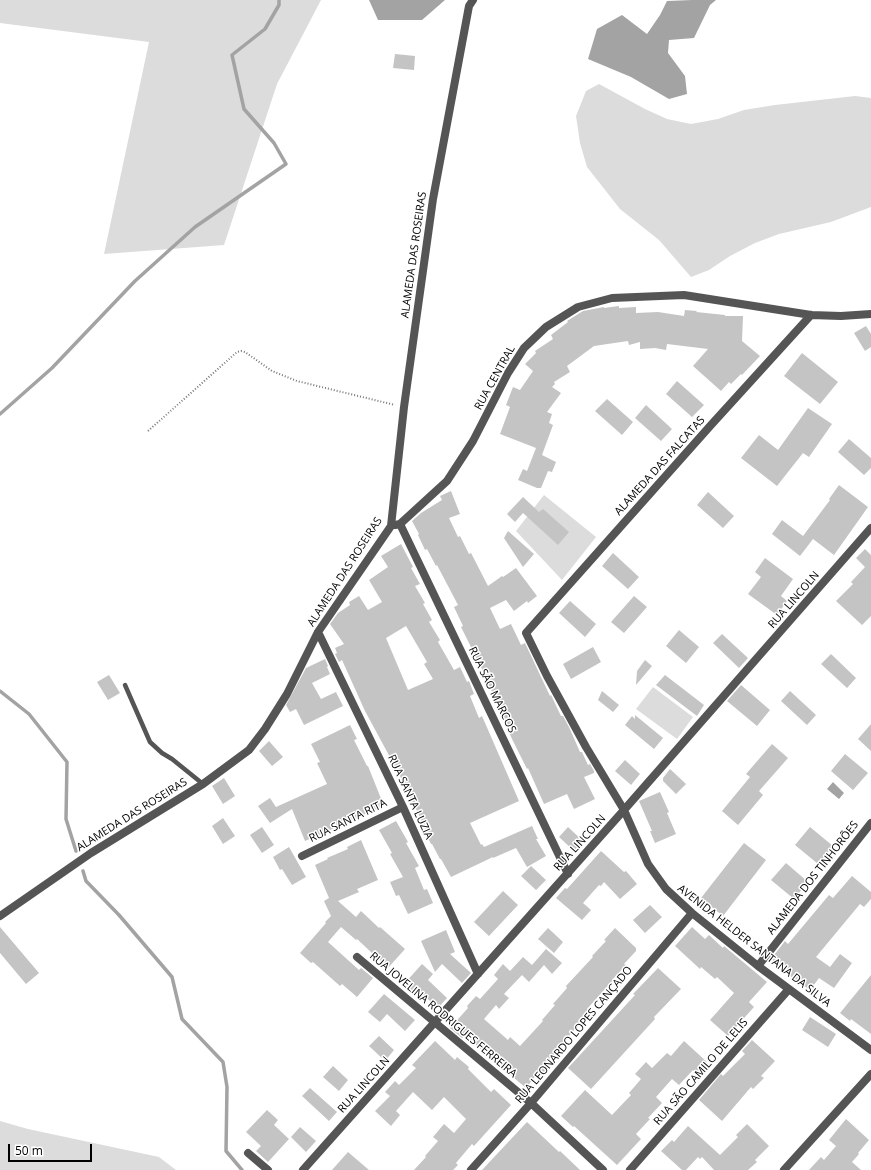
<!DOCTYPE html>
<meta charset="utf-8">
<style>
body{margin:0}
#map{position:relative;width:871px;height:1170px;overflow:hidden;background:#fff;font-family:"Open Sans",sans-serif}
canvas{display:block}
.scale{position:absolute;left:8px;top:1144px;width:84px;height:18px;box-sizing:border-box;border:2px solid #000;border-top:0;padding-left:5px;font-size:12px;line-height:14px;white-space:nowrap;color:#000;-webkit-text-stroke:3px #fff;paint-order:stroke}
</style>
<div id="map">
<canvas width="871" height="1170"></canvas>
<div class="scale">50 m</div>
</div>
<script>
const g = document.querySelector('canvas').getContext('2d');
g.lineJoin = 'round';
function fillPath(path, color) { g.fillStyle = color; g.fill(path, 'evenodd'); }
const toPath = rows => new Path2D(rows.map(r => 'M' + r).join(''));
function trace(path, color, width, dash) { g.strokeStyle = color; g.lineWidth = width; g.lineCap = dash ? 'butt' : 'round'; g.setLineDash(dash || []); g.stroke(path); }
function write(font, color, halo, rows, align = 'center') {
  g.font = font + ' "Open Sans",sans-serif'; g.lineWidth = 3; g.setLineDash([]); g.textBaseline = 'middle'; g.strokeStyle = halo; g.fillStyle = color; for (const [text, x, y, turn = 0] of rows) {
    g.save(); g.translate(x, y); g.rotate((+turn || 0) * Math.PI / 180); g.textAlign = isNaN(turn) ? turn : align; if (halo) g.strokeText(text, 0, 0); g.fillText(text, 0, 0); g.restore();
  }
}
const green = toPath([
 [0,0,321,0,277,84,224,245,104,254,149,42,0,23],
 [599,84,645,109,667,119,691,124,718,119,744,110,775,105,855,96,871,98,871,207,831,222,779,234,755,243,730,256,709,270,691,277,659,240,620,209,587,167,580,143,576,116,586,91],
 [544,495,596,537,562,580,516,531],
 [653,687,693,717,677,739,636,709],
 [0,1121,28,1129,159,1157,176,1170,0,1170]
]);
const water = toPath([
 [369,0,445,0,422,20,378,20],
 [692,0,716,0,710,5,694,38,669,40,668,53,685,76,687,94,669,99,631,77,588,59,597,29,622,15,647,34,660,15,667,1],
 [833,782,844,793,839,799,827,789]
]);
const stream = toPath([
 [0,414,52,368,135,281,195,227,286,164,274,143,244,109,232,55,265,29,279,5,279,0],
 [0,691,29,714,67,762,66,819,76,851],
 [83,871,86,881,119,915,172,977,182,1019,223,1062,227,1087,226,1151,242,1170]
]);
const building = toPath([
 [395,54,415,56,414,70,393,68],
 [619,306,619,308,636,307,636,313,658,312,684,316,685,310,697,311,696,312,725,315,725,316,743,316,742,341,760,356,742,375,741,374,731,384,729,382,721,391,693,366,708,349,667,344,666,350,655,348,640,349,640,342,629,345,628,341,594,346,567,366,570,372,554,382,555,384,552,387,561,393,547,412,552,414,549,423,553,425,542,455,556,462,552,472,548,471,541,488,537,488,518,480,523,469,527,471,536,448,500,434,510,407,506,405,513,387,520,390,533,371,525,364,536,353,535,351,553,339,551,335,568,322,567,321,583,311,604,307,604,308],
 [866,326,871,334,871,347,865,351,854,333],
 [802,353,838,382,820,404,784,376],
 [677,381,704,405,692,417,666,394],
 [607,399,633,422,622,435,595,411],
 [646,405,672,429,661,441,635,418],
 [808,408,832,424,809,457,803,453,777,486,741,458,759,435,778,450],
 [849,439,871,458,871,468,864,475,838,452],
 [839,485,868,507,834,555,813,539,800,556,772,534,782,520,803,536,830,500,829,499],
 [451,491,460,514,449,518,458,537,460,536,469,554,471,553,488,586,502,576,503,577,516,568,537,596,528,603,527,601,514,611,506,600,490,608,500,629,511,624,521,645,525,643,550,696,551,695,561,716,563,716,569,727,580,752,582,752,588,765,590,764,594,771,594,773,584,777,595,799,574,809,567,794,544,804,528,768,527,769,512,739,503,718,504,718,488,683,489,683,461,627,463,626,454,607,458,605,437,565,436,566,427,549,425,550,418,535,419,534,412,521,421,513,442,500,440,496],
 [708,492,734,516,723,528,697,505],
 [523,497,539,512,543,509,569,532,558,545,523,513,515,522,507,514],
 [508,531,534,554,523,567,504,538],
 [401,544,413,567,411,568,420,584,415,586,425,603,423,604,432,620,429,622,440,640,438,642,454,670,460,667,467,682,469,681,474,694,470,696,479,718,482,716,519,801,470,823,481,845,482,844,484,847,532,826,538,839,536,839,546,856,527,867,516,848,493,858,493,857,451,877,441,859,440,859,432,844,431,844,424,830,425,829,417,811,398,772,365,711,342,660,339,662,335,654,337,653,335,648,344,644,330,624,338,613,350,605,349,602,359,596,368,610,382,602,369,580,388,567,381,556],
 [406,626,427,662,424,664,433,679,408,690,386,638],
 [865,549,871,555,871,616,862,625,836,601,853,584,851,582,865,567,856,558],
 [613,553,639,577,628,589,602,566],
 [765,558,793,579,781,596,787,601,777,615,748,594,761,577,755,572],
 [634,596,647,607,624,633,611,622],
 [570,601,596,624,585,637,559,613],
 [679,630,699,647,686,663,666,646],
 [722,634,748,658,739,668,713,643],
 [593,647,601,662,571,679,563,664],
 [831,654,856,678,847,688,821,664],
 [325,659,328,666,327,667,330,674,312,683,321,699,336,692,343,706,304,725,296,709,290,712,286,705,306,668],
 [645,660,652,666,636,685,637,671],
 [109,675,120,693,108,700,97,682],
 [665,675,704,705,697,716,656,685],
 [741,685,770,710,757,726,727,701],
 [602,691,619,705,613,712,598,700],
 [790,691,816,715,807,725,781,701],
 [635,715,663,738,654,749,625,725,632,716,635,719],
 [871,724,871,751,858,739],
 [350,725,357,739,354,740,367,766,368,766,384,806,339,825,339,826,305,841,292,809,270,823,258,806,270,798,276,807,327,784,317,763,320,762,311,744],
 [269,741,283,757,272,766,259,751],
 [772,744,788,758,759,791,763,795,738,825,722,811,750,777,746,774],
 [845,754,868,773,853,790,831,771],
 [625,760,640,774,631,785,615,771],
 [670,769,686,784,676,794,663,781,663,778],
 [224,778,235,796,223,804,212,786],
 [660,792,669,812,667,813,676,834,655,843,650,831,652,831,639,801],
 [223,818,235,836,223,844,212,826],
 [396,821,408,842,406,843,419,866,415,868,424,890,427,889,433,903,408,914,399,895,396,896,390,882,403,877,390,854,392,853,379,830],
 [262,827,274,845,262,853,250,835],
 [568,827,583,841,574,851,559,837],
 [810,827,833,846,818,864,795,845],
 [361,840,378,880,357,889,359,892,338,901,356,917,361,911,379,928,380,927,405,949,388,968,357,939,356,940,341,927,328,942,359,970,361,968,373,978,357,997,342,984,340,986,313,962,311,963,300,953,326,923,325,922,331,916,324,901,329,898,315,865,328,859,327,858,348,849,347,847],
 [744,843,766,860,723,916,701,898],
 [289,847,306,877,292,885,282,869,280,870,273,857],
 [601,851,624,872,626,871,637,884,620,899,604,882,601,886,599,885,583,903,591,910,582,920,556,898,565,888,567,889],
 [786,863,808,882,794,899,771,880],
 [531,866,546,880,536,890,521,876],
 [852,876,871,892,871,899,864,907,860,904,816,957,830,967,840,954,852,963,834,988,819,978,810,990,795,980,771,959,785,941,788,944,829,895,833,898],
 [503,891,518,905,489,936,474,922],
 [650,905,662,917,645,933,633,920],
 [0,927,39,973,26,984,0,953],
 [692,927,705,939,709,935,723,948,724,946,767,982,749,1002,754,1007,728,1036,710,1020,734,993,717,977,715,979,701,967,700,969,675,946],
 [548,928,563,942,554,953,538,939],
 [615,928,636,948,636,951,624,964,626,965,612,980,613,980,587,1009,589,1011,574,1029,575,1029,561,1045,562,1046,547,1062,550,1065,540,1077,537,1074,526,1088,507,1072,509,1069,486,1049,484,1052,465,1035,462,1038,450,1028,468,1008,467,1006,476,996,480,999,498,979,494,975,503,964,510,971,523,957,532,965,546,949,562,963,552,974,544,965,529,982,522,975,504,994,509,998,499,1009,496,1005,484,1019,508,1040,510,1037,520,1046,543,1021,542,1020,555,1005,553,1004,567,988,566,986,593,957,592,956,606,941,604,940],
 [446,930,455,952,450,954,471,973,462,983,442,964,435,972,421,941],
 [422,964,433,974,428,980,447,998,438,1008,419,991,416,994,404,984],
 [658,968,681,989,654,1017,655,1019,591,1089,568,1068,635,995,633,994],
 [871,975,871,1034,851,1019,850,1021,840,1013],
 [384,994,415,1020,405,1031,387,1014,380,1022,368,1012],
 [810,1017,836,1034,828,1047,802,1030],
 [379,1036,394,1050,385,1061,369,1046],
 [752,1040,775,1061,761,1076,764,1078,753,1089,751,1087,722,1121,699,1100,721,1074,723,1076,745,1054,742,1051],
 [435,1041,455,1060,457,1057,469,1067,468,1069,491,1092,494,1089,511,1105,474,1146,472,1144,456,1163,458,1165,453,1170,414,1170,426,1157,425,1156,438,1141,433,1137,444,1124,454,1133,466,1119,444,1097,432,1110,413,1092,396,1111,400,1115,391,1126,375,1111,390,1096,385,1092,395,1081,399,1085,416,1068,412,1065],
 [684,1041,707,1062,696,1074,693,1070,679,1085,672,1079,656,1097,662,1103,648,1118,650,1119,636,1134,641,1139,617,1165,574,1126,573,1127,561,1116,585,1090,612,1115,631,1095,629,1093,641,1079,635,1074,646,1062,652,1068,667,1053,671,1056],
 [333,1066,348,1080,339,1091,323,1077],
 [310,1088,337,1112,329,1121,302,1096],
 [267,1110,278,1120,274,1125,289,1139,268,1162,256,1151,261,1146,246,1132],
 [846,1119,869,1140,858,1153,859,1154,852,1162,861,1170,809,1170,821,1157,824,1160,836,1146,829,1140],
 [527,1122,559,1152,560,1151,580,1170,482,1170],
 [747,1124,769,1146,755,1160,757,1162,748,1170,714,1170,702,1157,700,1159,698,1157,686,1170,682,1170,661,1151,672,1140,674,1142,688,1126,720,1155,738,1137,736,1135],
 [300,1127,316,1141,306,1152,291,1137],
 [348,1152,369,1170,332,1170]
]);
const path = toPath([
 [148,431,237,352,241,351,245,352,272,371,297,381,395,405]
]);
const lane = toPath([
 [125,685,150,742,162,753,172,759,203,784]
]);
const street = toPath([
 [811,315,711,425,526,633,547,676,586,747,624,810,648,864,666,889,692,913,758,966,871,1050],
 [400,524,447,481,473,441,508,373,524,348,546,327,578,307,612,298,684,295,811,315,841,316,871,314],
 [395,525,400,524,568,874],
 [318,632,403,807,478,974],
 [302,856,403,807],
 [0,916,91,853,203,784,249,750,265,729,287,694,318,632,391,526,404,407,433,199,469,6,473,0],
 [357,957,531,1103,603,1170],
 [758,966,871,823],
 [248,1153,268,1170],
 [303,1170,624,810,871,528],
 [471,1170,531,1103,692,913],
 [630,1170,789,989],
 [784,1170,871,1074]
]);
const streetNames = [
 ["ALAMEDA DAS ROSEIRAS",414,255,-82],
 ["RUA CENTRAL",495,378,-61],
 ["ALAMEDA DAS FALCATAS",660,466,-48],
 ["ALAMEDA DAS ROSEIRAS",345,572,-57],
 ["RUA LINCOLN",794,600,-49],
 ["RUA SÃO MARCOS",492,690,64],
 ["RUA SANTA LUZIA",410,797,65],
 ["ALAMEDA DAS ROSEIRAS",132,815,-32],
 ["RUA SANTA RITA",348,821,-26],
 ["RUA LINCOLN",580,843,-48],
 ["ALAMEDA DOS TINHORÕES",813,878,-52],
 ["AVENIDA HELDER SANTANA DA SILVA",754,946,38],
 ["RUA JOVELINA RODRIGUES FERREIRA",443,1015,40],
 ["RUA LEONARDO LOPES CANÇADO",574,1035,-50],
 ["RUA SÃO CAMILO DE LELIS",701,1072,-49],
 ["RUA LINCOLN",364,1085,-48]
];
fillPath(green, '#dcdcdc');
fillPath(water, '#a3a3a3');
trace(stream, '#a3a3a3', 3.5);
fillPath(building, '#c4c4c4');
trace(path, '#777', 2, [1, 2]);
trace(lane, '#555', 4.5);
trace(street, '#555', 8);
write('11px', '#000', '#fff', streetNames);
</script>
